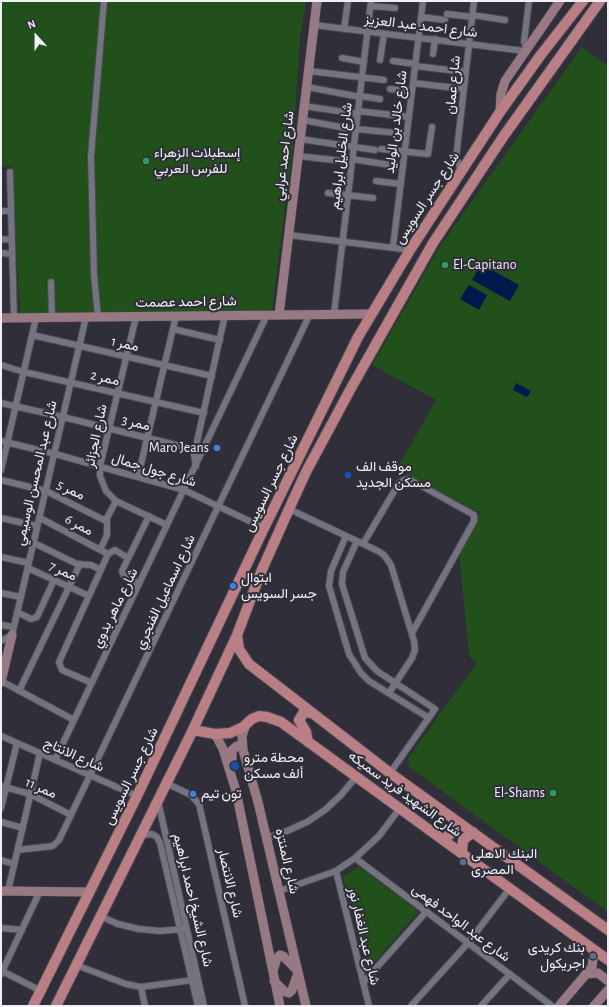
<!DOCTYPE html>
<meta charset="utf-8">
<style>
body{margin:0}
#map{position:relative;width:609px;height:1007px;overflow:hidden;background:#2f2e39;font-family:"Alegreya Sans",sans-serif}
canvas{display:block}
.frame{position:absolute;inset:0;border:2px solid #f0eff6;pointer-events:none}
.north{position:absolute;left:16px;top:16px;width:40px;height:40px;-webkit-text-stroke:3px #2f2e39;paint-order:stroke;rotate:339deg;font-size:11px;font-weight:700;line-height:16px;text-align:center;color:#f0eff6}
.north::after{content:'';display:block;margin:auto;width:14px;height:18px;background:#f0eff6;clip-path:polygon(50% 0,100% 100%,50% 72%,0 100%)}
</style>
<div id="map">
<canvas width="609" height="1007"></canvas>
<div class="frame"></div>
<div class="north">N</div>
</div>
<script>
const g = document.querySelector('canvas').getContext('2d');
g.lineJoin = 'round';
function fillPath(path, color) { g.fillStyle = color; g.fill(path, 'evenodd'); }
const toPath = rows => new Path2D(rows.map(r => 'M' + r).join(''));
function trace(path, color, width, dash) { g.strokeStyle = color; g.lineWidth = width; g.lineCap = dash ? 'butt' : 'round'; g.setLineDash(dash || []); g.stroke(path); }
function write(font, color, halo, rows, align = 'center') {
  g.font = font + ' "Alegreya Sans",Vazirmatn,sans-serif'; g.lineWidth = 4; g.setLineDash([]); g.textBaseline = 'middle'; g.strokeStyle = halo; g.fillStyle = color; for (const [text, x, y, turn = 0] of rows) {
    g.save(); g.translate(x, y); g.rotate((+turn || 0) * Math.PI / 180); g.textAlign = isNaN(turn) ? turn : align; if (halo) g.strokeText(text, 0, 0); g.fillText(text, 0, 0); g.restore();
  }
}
const green = toPath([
 [1,1,306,1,300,38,292,156,272,310,20,314,11,167,1,166],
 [582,47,608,66,608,912,409,767,408,758,477,663,469,656,459,551,480,513,397,469,436,400,372,365,440,246],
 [359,867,419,911,367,971,343,877]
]);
const water = toPath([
 [481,264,519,285,510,301,472,280],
 [469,285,487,295,479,310,460,299],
 [516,383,531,391,527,397,513,390]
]);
const street = toPath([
 [371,6,395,8],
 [447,14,472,17],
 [472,15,505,20],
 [421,17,445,20],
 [314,25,525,51],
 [344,29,348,1],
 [527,49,524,42,529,1],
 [433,54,435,39],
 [342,58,364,62],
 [380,60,384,34],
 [393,61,416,64],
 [415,66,466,72],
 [309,71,384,80],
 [413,83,464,89],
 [307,87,360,97],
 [390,89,412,92],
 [360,96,380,99],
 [304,106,358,114],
 [358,111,409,117],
 [303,120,356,130],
 [356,129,407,134],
 [300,139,375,150],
 [381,149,428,154,432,127],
 [298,156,352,162],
 [352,159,403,167],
 [461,170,456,158,474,1],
 [10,172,14,318],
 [376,181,401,184],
 [328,193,373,198],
 [1,211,11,211],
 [289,235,410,250],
 [1,239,12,240],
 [393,247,423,1],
 [1,253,12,254],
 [51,282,52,318],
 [334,314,371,1],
 [98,317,94,275,91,156,104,1],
 [136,317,100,466,100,476,106,491,116,501,167,525],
 [173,329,220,340],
 [32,335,212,376],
 [1,365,24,372,204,413],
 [1,403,63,417,196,450],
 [1,441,55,454,184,490,264,528],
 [196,466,194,455,225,315],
 [1,470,36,318],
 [138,477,176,316],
 [1,480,46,491,106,521],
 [289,509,378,551,384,555,391,565,414,641,415,650,412,658,389,693],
 [1,518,37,526],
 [40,518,108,554],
 [346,536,331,571,329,586,349,654,361,673,369,681,429,718],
 [357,541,343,572,342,584,365,658,377,671,435,709,390,773],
 [34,543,77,564,91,565,101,570],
 [363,544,399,483,404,480,409,479,474,515,474,521,412,633],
 [100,550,107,535,107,518,116,501],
 [1,557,29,563],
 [28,568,89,596],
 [139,584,124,576,122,571,149,516],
 [1,593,21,597],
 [17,612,31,619,37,617,54,580],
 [1,625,14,627],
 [1,641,12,635,86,317],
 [1,681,74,720],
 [92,683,62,670,59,662,108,554,115,550,128,558],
 [19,691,80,564],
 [1,736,137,796],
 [55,760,267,315],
 [166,783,191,795,199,804,245,1006],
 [1,786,30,794,71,815],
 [158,801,204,1006],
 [1,808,17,743],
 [1,822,23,828],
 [141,835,152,834,157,837,160,843,198,1006],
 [267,838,287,831,307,822,325,810,341,795,356,777],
 [18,850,53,846,59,840,310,314],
 [355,858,552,1006],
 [1,860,14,864],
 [336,871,369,1006],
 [8,891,40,753],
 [279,891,336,871,355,858,379,836,400,808],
 [100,916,118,924,139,929,160,931,184,929],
 [1,928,22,930],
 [76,965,126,984,141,987,193,980],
 [2,971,41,991],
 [1,974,40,891],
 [363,983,426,912],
 [141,987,145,1006],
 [411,1006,468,943,510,888],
 [481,1006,510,974]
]);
const secondary = toPath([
 [500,112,501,94,505,81,560,1],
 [279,315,317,1],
 [1,318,371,314],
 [1,682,12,635],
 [246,724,242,736,243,750,258,802,306,1006],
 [215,734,223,749,236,791,280,1006],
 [232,768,232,750,237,746,242,747],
 [1,891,90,892],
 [273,971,277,958,280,955,283,956,297,970],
 [586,974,598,973,608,981],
 [274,981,285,992,289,993,292,990,298,973],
 [559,1006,592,967,594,950],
 [594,1006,608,990]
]);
const primary = toPath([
 [237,635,239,649,249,664,390,773,608,930],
 [193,730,215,734,230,733,243,727,252,719,259,716,267,717,281,722,608,960],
 [308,742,306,732,299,720,304,712,311,713],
 [444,839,453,832,455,821],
 [462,852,463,840,473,832],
 [33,1006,137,796,264,528,358,337,410,250,500,112,540,56,583,1],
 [56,1006,189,738,237,635,261,572,289,509,306,472,350,390,433,243,503,137,600,1]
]);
const markers = [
 [146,161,4,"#2e9e5b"],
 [445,265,4,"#2e9e5b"],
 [217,448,4,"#3f7fe0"],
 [348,475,4,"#1a4fb4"],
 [233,586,4,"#3f7fe0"],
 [235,766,5,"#1a4fb4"],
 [553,793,4,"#2e9e5b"],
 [193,794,4,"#3f7fe0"],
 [463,862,4,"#5c6f8a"],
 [593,956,4,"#5c6f8a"]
];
const streetNames = [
 ["شارع احمد عبد العزيز",421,26,7],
 ["شارع عمان",453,85,-84],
 ["شارع خالد بن الوليد",396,122,-83],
 ["شارع احمد عرابي",284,156,-83],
 ["شارع الخليل ابراهيم",341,156,-83],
 ["شارع جسر السويس",427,198,-57],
 ["شارع احمد عصمت",186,302,-1],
 ["ممر 1",125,344,13],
 ["ممر 2",105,378,13],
 ["ممر 3",136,423,14],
 ["شارع الجزائر",96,436,-78],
 ["شارع جول جمال",154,470,17],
 ["شارع عبد المحسن الوسيمي",36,473,-77],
 ["شارع جسر السويس",271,483,-64],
 ["ممر 5",71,490,26],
 ["ممر 6",79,525,28],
 ["ممر 7",63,571,25],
 ["شارع اسماعيل الفنجري",165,592,-65],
 ["شارع ماهر بدوي",115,608,-64],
 ["شارع الانتاج",74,755,24],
 ["شارع جسر السويس",131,776,-64],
 ["ممر 11",41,788,24],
 ["شارع الشهيد فريد سميكه",405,794,36],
 ["شارع المنتزه",287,861,77],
 ["شارع الانتصار",230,883,77],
 ["شارع الشيخ احمد ابراهيم",193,900,77],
 ["شارع عبد الواحد فهمى",461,923,37],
 ["شارع عبد الغفار نور",364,936,77]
];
const poiNames = [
 ["إسطبلات الزهراء",154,153],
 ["للفرس العربي",154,169],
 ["El-Capitano",453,265],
 ["Maro Jeans",209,448,"right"],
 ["موقف الف",356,467],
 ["مسكن الجديد",356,483],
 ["ابتوال",241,578],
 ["جسر السويس",241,594],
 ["محطة مترو",244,758],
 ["ألف مسكن",244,774],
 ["El-Shams",545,793,"right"],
 ["تون تيم",201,794],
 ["البنك الاهلى",471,854],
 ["المصرى",471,870],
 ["بنك كريدى",585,948,"right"],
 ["اجريكول",585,964,"right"]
];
fillPath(green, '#21501b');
fillPath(water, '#00184c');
trace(street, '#4b4a53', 8);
trace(secondary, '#4b4a53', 10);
trace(primary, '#4b4a53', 12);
trace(street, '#747380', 6);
trace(secondary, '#967983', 9);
trace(primary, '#b97f85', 10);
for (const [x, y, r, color] of markers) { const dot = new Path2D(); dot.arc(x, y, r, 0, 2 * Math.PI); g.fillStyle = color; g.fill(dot); trace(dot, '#2f2e39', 1.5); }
write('14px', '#f0eff6', '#2f2e39', streetNames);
write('14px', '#f0eff6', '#2f2e39', poiNames, 'left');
</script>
